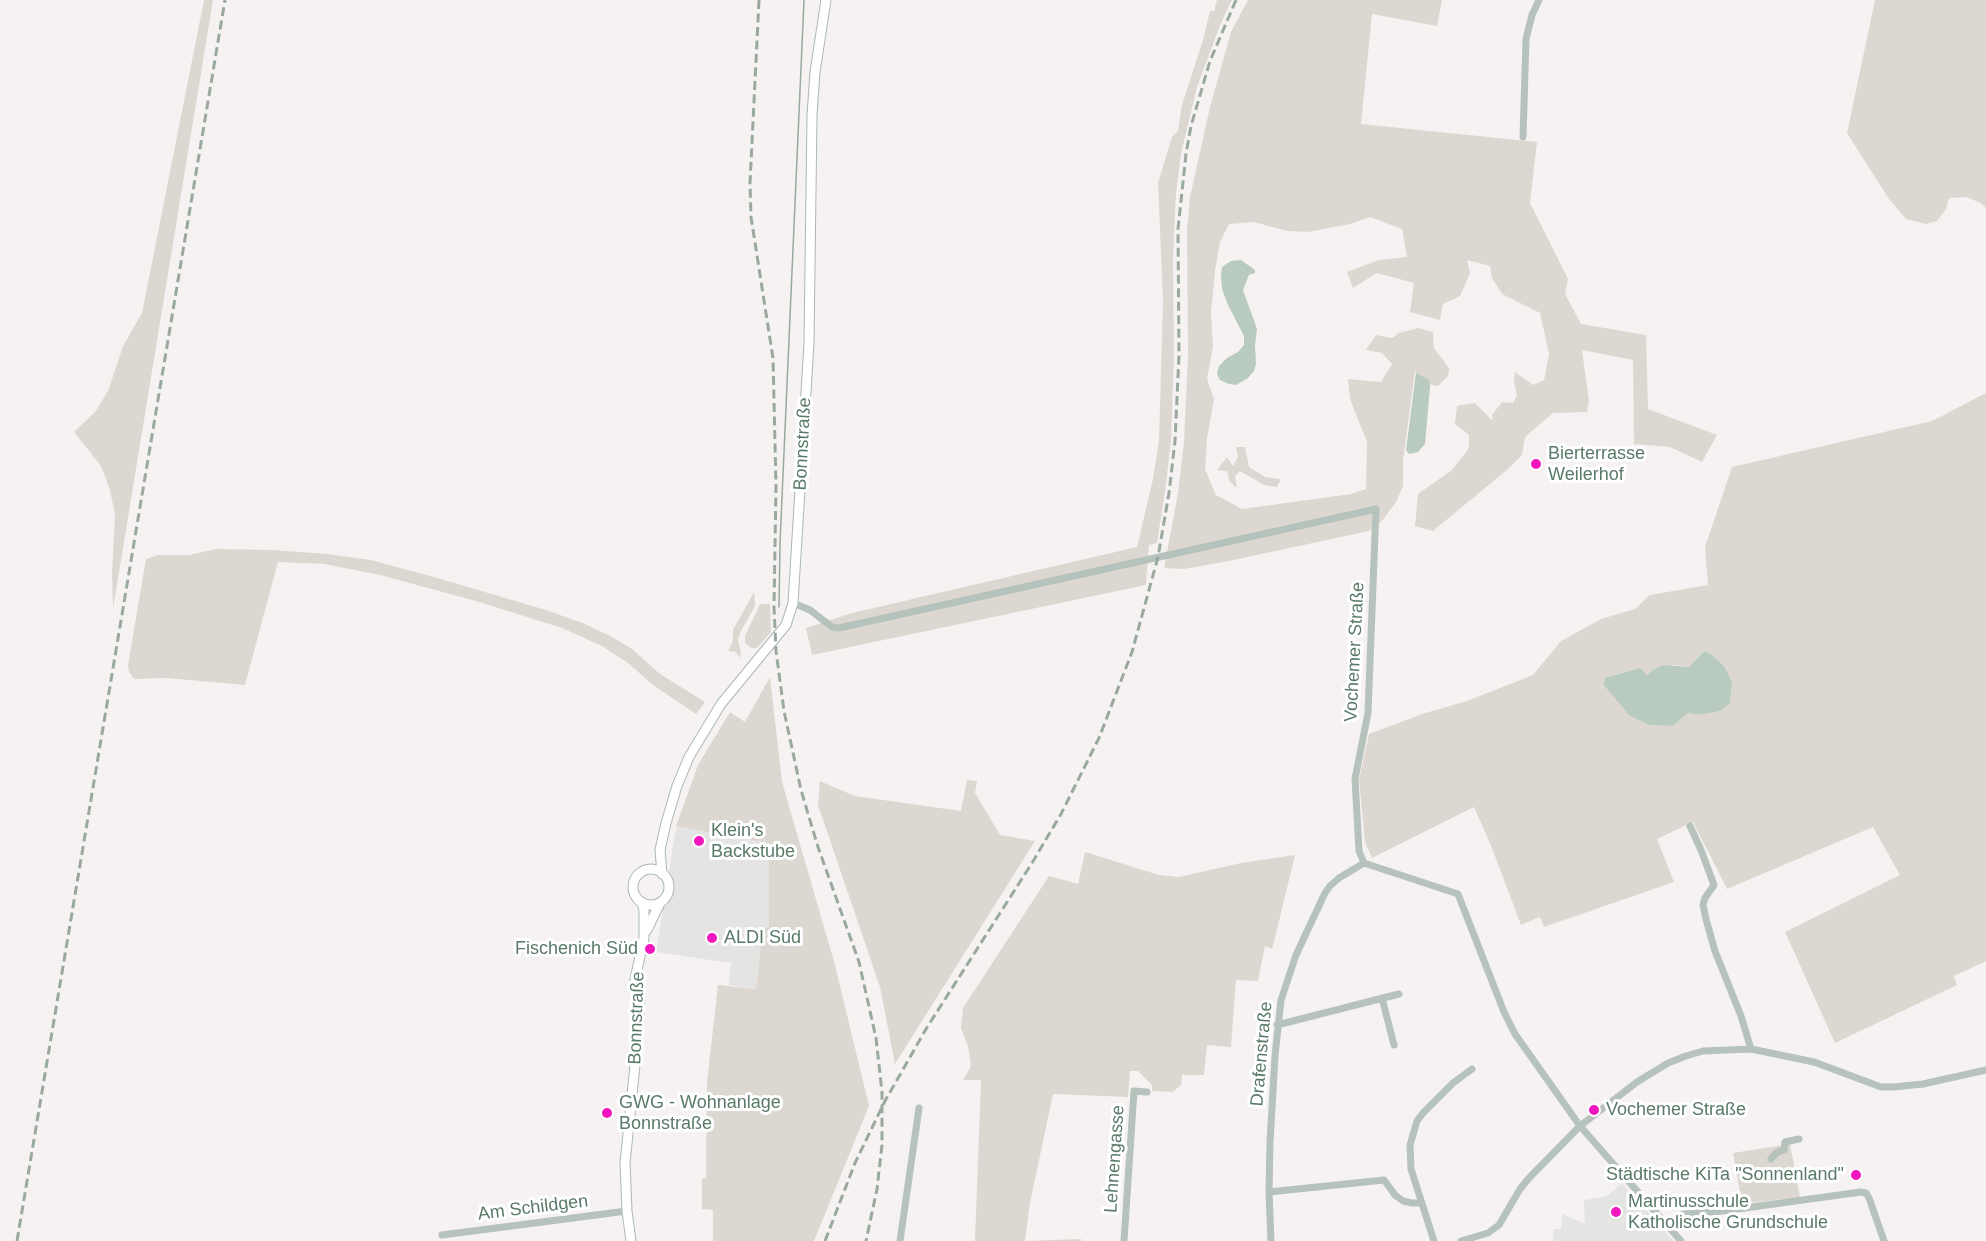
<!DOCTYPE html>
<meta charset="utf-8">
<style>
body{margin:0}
canvas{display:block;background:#f6f2f2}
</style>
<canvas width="1986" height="1241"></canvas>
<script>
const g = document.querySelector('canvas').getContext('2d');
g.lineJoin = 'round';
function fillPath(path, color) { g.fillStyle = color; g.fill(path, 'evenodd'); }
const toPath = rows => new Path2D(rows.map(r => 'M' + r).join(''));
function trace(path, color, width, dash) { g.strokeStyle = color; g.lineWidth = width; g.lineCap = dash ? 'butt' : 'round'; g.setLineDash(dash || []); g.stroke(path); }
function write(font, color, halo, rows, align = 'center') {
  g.font = font + ' Arial,sans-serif'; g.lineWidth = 6; g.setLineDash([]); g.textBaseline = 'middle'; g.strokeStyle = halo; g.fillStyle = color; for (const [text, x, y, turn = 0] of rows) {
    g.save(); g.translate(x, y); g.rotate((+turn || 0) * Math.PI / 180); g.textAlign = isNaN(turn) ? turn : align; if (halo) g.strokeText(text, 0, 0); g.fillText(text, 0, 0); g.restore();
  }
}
const built = toPath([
 [678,826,769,842,769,928,763,928,756,989,729,985,731,963,656,952,675,834],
 [1622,1183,1674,1241,1553,1241,1554,1229,1561,1229,1563,1214,1585,1224,1584,1200,1607,1196]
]);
const green = toPath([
 [204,0,213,0,113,609,112,573,115,515,110,490,101,466,74,432,96,411,108,391,123,346,142,313],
 [1217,0,1232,0,1221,23,1197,87,1181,154,1176,193,1173,259,1174,356,1171,441,1165,492,1157,543,1149,545,1146,585,812,655,806,628,852,613,1137,547,1153,479,1159,440,1163,302,1158,183,1172,137,1178,131,1182,105,1203,40,1210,11,1214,11],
 [1248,0,1442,0,1437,26,1372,14,1361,124,1537,142,1530,203,1568,279,1565,294,1581,324,1646,335,1648,409,1717,435,1702,462,1670,447,1634,444,1633,360,1582,350,1589,401,1587,412,1553,413,1525,437,1522,455,1508,469,1433,531,1415,526,1418,494,1452,470,1469,448,1469,435,1455,424,1457,406,1475,403,1493,421,1492,415,1502,402,1513,403,1517,395,1514,382,1515,372,1533,385,1544,380,1549,354,1540,313,1502,294,1492,278,1490,266,1467,260,1470,273,1460,296,1443,304,1440,320,1410,312,1414,283,1377,273,1353,288,1347,272,1379,260,1407,257,1402,229,1370,217,1350,224,1308,232,1287,231,1254,222,1229,224,1220,242,1215,271,1211,313,1213,347,1207,379,1214,399,1207,439,1205,469,1216,495,1242,509,1351,494,1366,489,1367,442,1350,399,1348,379,1381,382,1392,364,1382,353,1366,350,1376,335,1392,338,1399,333,1418,328,1433,332,1434,348,1449,368,1448,376,1438,386,1422,383,1415,371,1403,461,1403,486,1396,502,1382,521,1369,531,1229,561,1184,569,1164,568,1178,493,1184,442,1188,355,1187,229,1190,197,1210,107,1231,32],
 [1875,0,1986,0,1986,208,1981,203,1966,197,1949,198,1946,209,1937,221,1926,224,1906,219,1889,199,1847,133],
 [1986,393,1986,961,1954,976,1957,985,1835,1043,1785,932,1900,875,1873,827,1727,889,1693,822,1657,839,1674,882,1544,927,1540,917,1521,925,1490,843,1474,807,1372,858,1365,842,1359,780,1369,734,1422,714,1467,701,1533,675,1561,641,1601,619,1635,609,1650,595,1708,585,1705,547,1732,467,1932,421],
 [1704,651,1711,654,1725,667,1732,683,1730,703,1721,711,1698,715,1688,713,1673,726,1649,725,1629,714,1622,706,1606,678,1632,670,1647,675,1654,669,1675,665,1689,667],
 [1236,447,1245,447,1249,467,1265,477,1281,479,1277,487,1264,485,1240,471,1235,476,1237,488,1230,482,1227,471,1217,470,1227,457,1233,466,1238,457],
 [216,549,273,550,327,554,371,560,434,577,546,610,585,624,612,637,632,649,660,674,705,702,696,714,653,685,628,663,602,646,562,628,476,601,380,575,324,564,278,562,245,685,167,678,134,679,129,672,128,665,146,559,158,555,189,555],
 [754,592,755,606,741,631,738,640,741,652,740,658,736,652,728,651,733,641,733,630],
 [760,604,770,604,771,632,757,648,751,648,745,643,745,636],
 [770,677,782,782,835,965,869,1106,814,1241,713,1241,713,1210,702,1209,702,1179,706,1178,707,1082,718,985,756,989,763,927,769,928,769,843,676,826,698,765,730,712,745,722],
 [967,780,977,781,975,793,1000,835,1035,841,895,1064,880,987,818,805,820,781,855,796,961,811],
 [1085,852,1159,875,1179,877,1241,863,1295,855,1273,946,1272,949,1265,946,1258,981,1236,980,1231,1047,1207,1045,1204,1075,1182,1075,1181,1085,1173,1092,1152,1091,1152,1085,1138,1071,1130,1071,1128,1097,1053,1094,1030,1203,1025,1241,1081,1239,1081,1241,975,1241,981,1080,963,1080,971,1066,968,1046,961,1028,963,1008,1049,876,1078,884],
 [1790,1144,1800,1197,1742,1204,1733,1153]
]);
const water = toPath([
 [1241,260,1255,270,1255,273,1249,275,1243,290,1257,329,1255,345,1256,364,1254,371,1248,378,1236,385,1229,384,1220,380,1217,374,1219,366,1227,358,1238,352,1244,345,1244,336,1228,305,1222,289,1221,276,1222,267,1231,261],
 [1416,373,1429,380,1430,387,1425,444,1418,452,1409,454,1406,450],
 [1704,651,1711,654,1725,667,1732,683,1730,703,1721,711,1698,715,1688,713,1673,726,1649,725,1629,715,1604,685,1605,678,1640,668,1647,675,1654,669,1664,665,1689,667]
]);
const minor = toPath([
 [1523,137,1526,39,1532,15,1539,0],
 [793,603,810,610,832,627,839,628,1376,509,1368,713,1355,779,1359,851,1364,863,1458,894,1504,1012,1515,1034,1580,1126,1681,1241],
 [1690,826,1701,850,1714,885,1705,898,1703,905,1706,919,1715,951,1741,1016,1751,1049],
 [1382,998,1394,1045],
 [1277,1025,1399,994],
 [1771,1159,1776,1153,1784,1150,1785,1142,1799,1139],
 [1269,1192,1384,1180,1395,1195,1403,1201,1412,1203,1421,1203],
 [1666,1224,1683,1214,1723,1211,1861,1192,1866,1193,1869,1198,1884,1241],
 [442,1235,627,1211],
 [900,1241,919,1108],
 [1124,1241,1134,1091,1147,1092],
 [1271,1241,1269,1192,1270,1142,1275,1056,1281,1000,1296,955,1325,893,1330,886,1339,878,1364,863],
 [1434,1241,1411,1169,1410,1145,1417,1121,1423,1113,1453,1083,1472,1069],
 [1461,1241,1488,1233,1499,1225,1520,1189,1529,1178,1580,1126,1637,1082,1668,1063,1686,1056,1703,1051,1751,1049,1814,1062,1881,1087,1893,1087,1923,1084,1986,1070]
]);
const secondary = toPath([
 '633 887a18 18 0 1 1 36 0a18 18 0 1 1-36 0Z',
 [662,874,660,850,666,823,677,786,689,757,721,704,786,625,793,603,809,343,812,115,815,72,826,0],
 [647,930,660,903],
 [631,1241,627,1211,625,1163,638,1036,640,998,635,979,644,938,644,911,642,902]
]);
const tram = toPath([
 [779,607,780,543,804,0]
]);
const rail = toPath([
 [759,0,750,183,751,217,773,358,776,486,774,607,776,651,784,711,801,790,818,847,859,962,876,1038,882,1092,882,1145,877,1189,866,1241],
 [17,1241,225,0],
 [825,1241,855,1163,885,1101,926,1029,1032,863,1061,814,1099,738,1132,652,1158,557,1169,493,1175,441,1179,355,1178,229,1186,154,1191,126,1210,61,1236,0]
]);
const markers = [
 [1536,464,6,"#f217bc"],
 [699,841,6,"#f217bc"],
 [712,938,6,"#f217bc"],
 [650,949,6,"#f217bc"],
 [1594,1110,6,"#f217bc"],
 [607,1113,6,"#f217bc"],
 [1856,1175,6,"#f217bc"],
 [1616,1212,6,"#f217bc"]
];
const streetNames = [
 ["Bonnstraße",803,444,-87],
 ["Vochemer Straße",1355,652,-87],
 ["Bonnstraße",637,1018,-88],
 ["Drafenstraße",1262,1054,-85],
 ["Lehnengasse",1115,1159,-86],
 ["Am Schildgen",533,1208,-7]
];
const poiNames = [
 ["Bierterrasse",1548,454],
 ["Weilerhof",1548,475],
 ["Klein's",711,831],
 ["Backstube",711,852],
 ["ALDI Süd",724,938],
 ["Fischenich Süd",638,949,"right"],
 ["GWG - Wohnanlage",619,1103],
 ["Bonnstraße",619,1124],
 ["Vochemer Straße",1606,1110],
 ["Städtische KiTa \"Sonnenland\"",1844,1175,"right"],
 ["Martinusschule",1628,1202],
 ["Katholische Grundschule",1628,1223]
];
fillPath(built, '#e4e4e2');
fillPath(green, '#dcd8d1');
fillPath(water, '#b8cbbe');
trace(secondary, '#abb9b2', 11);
trace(minor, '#b6c2bc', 7);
trace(secondary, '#fff', 9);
trace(tram, '#99a9a0', 1.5);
trace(rail, '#99a9a0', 3, [9, 4.5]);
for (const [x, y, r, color] of markers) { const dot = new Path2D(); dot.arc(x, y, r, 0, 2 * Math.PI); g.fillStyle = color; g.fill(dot); trace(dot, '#fff', 2); }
write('18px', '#5a7a69', '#fff', streetNames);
write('18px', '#5a7a69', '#fff', poiNames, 'left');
</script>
